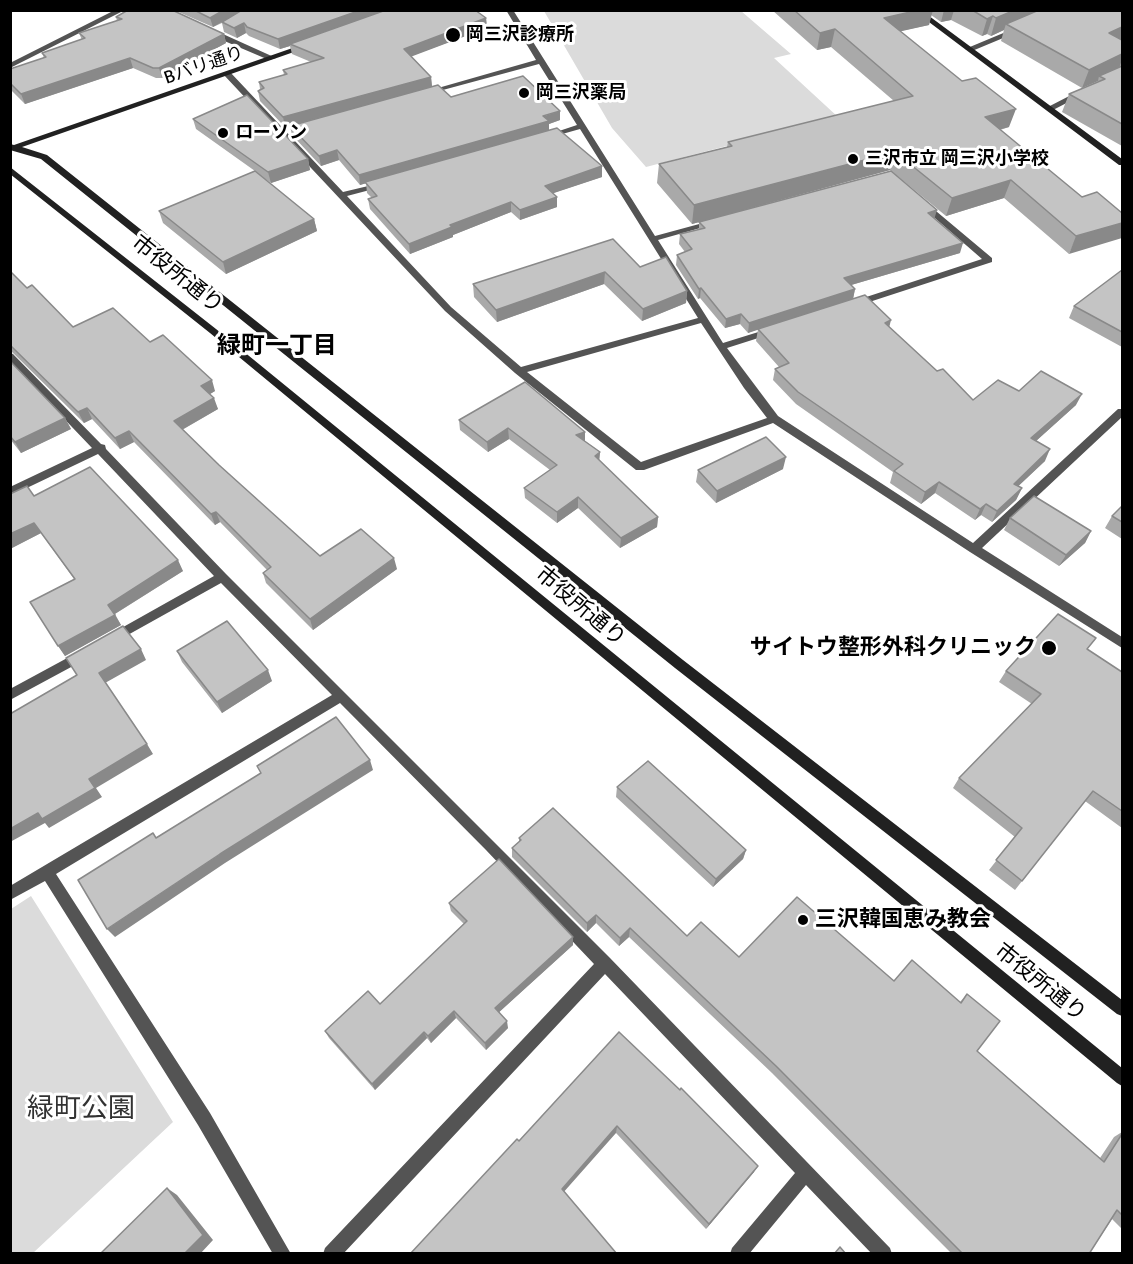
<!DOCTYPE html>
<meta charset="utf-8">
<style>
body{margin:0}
#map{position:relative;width:1133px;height:1264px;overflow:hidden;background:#fff;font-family:Signika,sans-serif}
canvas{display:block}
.frame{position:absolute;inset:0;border:12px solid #000;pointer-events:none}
</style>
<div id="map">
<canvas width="1133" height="1264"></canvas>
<div class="frame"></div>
</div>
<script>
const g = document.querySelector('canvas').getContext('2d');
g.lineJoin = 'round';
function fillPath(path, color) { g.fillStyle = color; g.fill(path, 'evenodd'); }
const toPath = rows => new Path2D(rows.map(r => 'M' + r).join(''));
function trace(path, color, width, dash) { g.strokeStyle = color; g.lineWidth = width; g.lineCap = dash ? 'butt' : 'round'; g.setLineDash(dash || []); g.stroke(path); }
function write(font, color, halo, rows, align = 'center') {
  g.font = font + ' Signika,"Noto Sans JP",sans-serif'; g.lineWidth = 6; g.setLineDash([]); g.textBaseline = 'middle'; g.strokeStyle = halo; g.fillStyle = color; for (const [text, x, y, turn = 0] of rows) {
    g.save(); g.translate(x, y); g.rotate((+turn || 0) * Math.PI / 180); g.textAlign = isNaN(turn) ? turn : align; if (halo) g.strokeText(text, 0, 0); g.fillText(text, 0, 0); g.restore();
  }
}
const green = toPath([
 [544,11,741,11,791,54,774,58,838,117,646,167,612,128],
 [31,896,173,1122,33,1253,11,1253,11,909]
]);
const street = toPath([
 [115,10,125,10,10,68,10,63,115,10],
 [506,10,513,10,655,236,714,220,718,223,658,240,723,343,768,329,774,329,774,333,727,348,778,416,973,543,1118,409,1122,409,1122,417,982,548,1122,637,1122,648,970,552,773,423,644,470,636,470,515,373,445,311,223,74,230,72,343,192,385,182,385,186,347,196,451,307,521,367,698,318,580,129,548,138,544,136,577,125,539,64,428,94,424,92,536,60,506,10],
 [701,323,744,388,767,418,641,462,527,372,701,323],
 [1013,29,1020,31,972,51,965,49,1013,29],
 [208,30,214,30,276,58,269,60,208,34,208,30],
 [1077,92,1084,94,1053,110,1046,108,1077,92],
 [924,201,992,258,992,262,857,306,851,306,851,302,982,259,921,206,921,202,924,201],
 [10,353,13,354,101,444,105,445,106,449,226,574,610,958,890,1248,892,1254,872,1254,806,1185,749,1254,730,1254,732,1248,795,1173,605,974,343,1254,323,1254,325,1248,594,964,486,850,340,703,56,874,210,1113,291,1254,273,1254,198,1125,45,881,10,900,10,886,332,695,221,583,117,641,109,641,107,638,109,635,214,576,98,454,10,496,10,487,92,448,10,362,10,353],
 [82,650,86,651,88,655,86,659,10,700,10,689,82,650]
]);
const secondary = toPath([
 [913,10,921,10,1122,159,1122,165,1119,165,913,10],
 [304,44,311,46,22,147,47,155,683,660,1122,1000,1122,1016,1117,1014,675,668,41,159,10,150,10,144,14,145,304,44],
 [10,167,216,329,1122,1068,1122,1086,1117,1083,210,333,10,174,10,167]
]);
const wall = toPath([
 [174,10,475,10,486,18,487,28,411,56,431,77,432,86,451,97,560,120,549,124,549,130,602,177,553,193,557,207,520,220,511,212,453,235,453,237,410,254,370,209,368,199,372,198,367,193,366,183,360,185,339,160,321,166,292,135,290,126,285,127,260,101,258,91,260,89,259,82,284,75,283,70,311,62,292,54,290,46,280,49,249,36,246,33,237,38,224,32,222,23,213,27],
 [772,10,1122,10,1122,149,1121,148,1122,146,1062,112,1069,94,1097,82,1098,81,1082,88,1001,41,1004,30,991,36,987,34,982,36,951,20,941,22,931,15,929,25,900,31,1009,127,1000,130,1082,197,1097,192,1069,254,1004,198,946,216,890,170,692,224,657,183,659,164,727,147,728,142,894,101,831,47,817,50],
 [116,17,224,34,226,43,162,78,156,78,133,68,25,104,10,89,10,69,44,58,42,53,82,40,79,33,117,21],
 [193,119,308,159,310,170,271,183,258,174,314,219,317,231,226,274,163,223,159,211,255,171,196,129],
 [935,219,960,253,851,285,855,289,853,299,889,327,937,371,973,400,1019,391,1076,405,1036,441,1045,461,1018,486,1022,488,1016,500,992,522,981,515,975,520,935,493,921,504,890,483,893,472,796,404,773,380,775,369,779,367,756,341,758,329,748,333,740,324,725,328,700,298,698,299,676,265,677,255,685,252,679,244,680,234,699,230,699,222],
 [640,267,687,291,686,303,642,321,604,284,497,322,474,297,473,284],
 [1122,270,1122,347,1069,318,1074,306],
 [10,271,27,288,73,327,150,342,215,391,210,394,218,409,182,430,219,465,320,556,397,569,313,630,266,583,263,573,267,570,220,522,215,525,134,442,120,449,92,419,84,423,11,351],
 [10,361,65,418,71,429,21,453,10,439],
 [459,420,585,441,600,452,599,460,658,517,657,527,620,548,578,508,557,523,525,498,524,488,550,470,509,439,488,452,460,430],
 [783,469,716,503,696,482,698,470],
 [10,494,34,496,183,571,115,614,121,625,65,656,30,602,74,579,41,533,10,549],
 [1122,506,1122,539,1105,528,1112,516],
 [1010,518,1091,531,1085,543,1059,566,1004,530],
 [1088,650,1122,672,1122,828,1085,801,1015,890,989,870,1015,837,953,788,959,778,1032,704,999,682,1006,671],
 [177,651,272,681,222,713,182,662],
 [617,787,746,850,743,859,713,887,616,797],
 [519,838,687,936,739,957,894,981,960,1002,967,994,977,1051,1100,1158,1114,1137,1122,1132,1122,1229,1112,1219,1089,1254,952,1254,772,1073,629,937,619,946,596,923,587,932,512,857,512,848,519,842],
 [449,903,573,937,573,945,499,1012,508,1028,486,1050,456,1018,431,1043,427,1038,375,1090,329,1038,325,1031,380,1004,464,924,451,911],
 [680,1090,754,1172,706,1229,616,1133,519,1141]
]);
const shadedWall = toPath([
 [224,10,243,10,213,27,210,18],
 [361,10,391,10,290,44,290,46,280,49,278,39],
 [919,10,933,10,929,25,880,36,884,18],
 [944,10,954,10,951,20,941,22],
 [1015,10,1052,10,1006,24,1004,30,991,36,996,18],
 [993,16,987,34,982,36,987,19],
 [486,18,487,28,405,59,404,49],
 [244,23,246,33,237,38,234,28],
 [1122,27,1122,41,1109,33],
 [835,29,831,47,817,50,820,33],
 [224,34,226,43,162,78,159,68],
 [1122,54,1122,60,1118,71,1099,76,1098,81,1082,88,1089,70],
 [130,58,133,68,25,104,21,94],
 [431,77,432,87,285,127,283,117],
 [1016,109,1009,127,979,135,985,117],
 [560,111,560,120,549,124,549,131,360,185,359,175],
 [337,150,339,160,321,166,319,156],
 [895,152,890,170,692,224,694,205],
 [308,159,310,170,271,183,268,172],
 [602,166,602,177,545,196,545,186],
 [1011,180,1004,198,946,216,952,198],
 [557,197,557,207,520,220,520,210],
 [511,202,511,212,453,235,453,237,410,254,409,244,450,225],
 [937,210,934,220,928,213],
 [314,219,317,231,226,274,223,262],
 [1122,223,1122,238,1069,254,1076,236],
 [963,243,960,253,841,288,844,278],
 [605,272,604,284,497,322,496,310],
 [701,288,700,298,698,299,699,289],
 [855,289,853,299,748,333,749,323],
 [687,291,686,303,642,321,643,309],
 [741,314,740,324,725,328,726,319],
 [891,320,888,332,885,323],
 [212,380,215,391,205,397,201,386],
 [1082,394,1076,405,1026,450,1031,438],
 [214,398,218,409,178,432,174,421],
 [87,408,92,419,84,423,78,412],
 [65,418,71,429,21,453,15,442],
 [508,428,509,439,488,452,487,442],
 [129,431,134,442,120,449,115,438],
 [585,432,585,442,576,435],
 [1050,449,1045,461,1009,495,1014,484],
 [600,452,599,463,595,456],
 [786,457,783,469,716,503,717,491],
 [939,482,935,493,921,504,925,492],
 [1022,488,1016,500,992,522,997,511],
 [578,497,578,508,557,523,557,512],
 [986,504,981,515,975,520,980,509],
 [216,512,220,522,215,525,211,514],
 [658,517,657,527,620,548,621,538],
 [34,523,41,533,10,549,10,534],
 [1091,531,1085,543,1059,566,1066,555],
 [394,558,397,569,313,630,310,619],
 [178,560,183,571,113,615,108,605],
 [115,615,121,625,65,656,58,646],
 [141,649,146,660,105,683,99,673],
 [268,670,272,681,222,713,217,702],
 [147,744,153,754,96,788,102,797,49,828,45,823,10,842,10,829,89,779],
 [370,760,373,770,225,863,115,937,107,929,220,854],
 [746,850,743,859,713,887,716,879],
 [596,915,596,923,587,932,587,923],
 [630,928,629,937,619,946,620,938],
 [573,937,573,945,496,1015,495,1008],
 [454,1011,456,1018,431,1043,428,1036],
 [507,1021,508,1028,486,1050,485,1043],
 [424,1032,427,1038,375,1090,372,1084],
 [617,1126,616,1133,562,1194,562,1189],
 [758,1166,754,1172,706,1229,709,1224],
 [167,1188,177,1195,213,1240,200,1254,184,1254]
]);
const building = toPath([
 [128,10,172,10,224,34,159,68,153,68,130,58,21,94,10,83,10,69,46,57,42,53,85,38,79,33,122,19,116,17,128,10],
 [194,10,224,10,210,18,194,10],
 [242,10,361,10,278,39,247,27,244,23,234,28,222,22,242,10],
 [386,10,475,10,486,18,404,49,431,77,283,117,258,91,264,88,259,82,287,74,283,70,324,58,290,44,386,10],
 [794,10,919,10,884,18,962,81,976,78,1016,109,985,117,1082,197,1097,192,1122,213,1122,223,1076,236,1011,180,952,198,895,152,694,205,659,164,732,146,728,142,913,96,835,29,820,33,794,10],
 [972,10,1015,10,996,18,993,16,987,19,972,10],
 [1039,10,1122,10,1122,27,1109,33,1122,40,1122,54,1089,70,1006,24,1039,10],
 [1122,66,1122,124,1069,94,1105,79,1099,76,1122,66],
 [523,76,560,111,543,116,549,121,359,175,337,150,319,156,290,126,438,85,451,97,523,76],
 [247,95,308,159,268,172,193,119,247,95],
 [557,128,602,166,545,186,557,197,520,210,511,202,450,225,452,227,409,244,368,199,377,196,365,182,557,128],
 [255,171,314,219,223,262,159,211,255,171],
 [891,171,937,210,928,213,963,243,844,278,855,289,749,323,741,314,726,319,701,288,699,289,677,255,692,249,680,234,705,228,699,222,891,171],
 [613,239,640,267,666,257,687,291,643,309,605,272,496,310,473,284,613,239],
 [1122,270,1122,332,1074,306,1122,270],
 [10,271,27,288,32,285,73,327,113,308,150,342,163,335,212,380,201,386,214,398,174,421,219,465,320,556,361,529,394,558,310,619,263,573,271,567,216,512,211,514,129,431,115,438,87,408,78,412,10,345,10,271],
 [865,295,891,320,885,323,937,371,943,369,973,400,998,380,1019,391,1041,371,1082,394,1031,438,1050,449,1014,484,1022,488,997,511,986,504,980,509,939,482,925,492,894,471,903,464,798,392,775,369,789,363,758,329,865,295],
 [10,361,65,418,15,442,10,436,10,361],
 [525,382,585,432,576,435,600,452,595,456,658,517,621,538,578,497,557,512,524,488,557,465,508,428,487,442,459,420,525,382],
 [766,437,786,457,717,491,698,470,766,437],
 [90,467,178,560,108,605,115,615,58,646,30,602,75,579,34,523,10,534,10,494,27,486,34,496,90,467],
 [1034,496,1091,531,1066,555,1010,518,1034,496],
 [1122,506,1122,522,1112,516,1122,506],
 [1058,614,1096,638,1087,649,1122,672,1122,811,1093,791,1022,881,996,860,1022,828,959,778,1041,694,1006,671,1058,614],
 [227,621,268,670,217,702,177,651,227,621],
 [123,626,141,649,99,673,147,744,89,779,95,788,42,819,38,813,10,829,10,714,77,675,66,658,123,626],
 [336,717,370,760,220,854,107,929,78,880,153,833,156,838,261,773,257,766,336,717],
 [648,761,746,850,716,879,617,787,648,761],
 [553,808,687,936,701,922,739,957,797,897,894,981,912,960,961,1003,967,994,1000,1021,977,1051,1104,1162,1122,1134,1122,1215,1117,1210,1089,1254,963,1254,776,1066,630,928,620,938,596,915,587,923,512,848,521,840,519,838,553,808],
 [499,859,573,937,495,1008,507,1021,485,1043,454,1011,428,1036,424,1032,372,1084,325,1031,368,991,380,1004,467,921,449,903,499,859],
 [619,1032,680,1090,681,1088,758,1166,709,1224,617,1126,562,1189,617,1254,410,1254,517,1139,519,1141,619,1032],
 [167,1188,203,1235,184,1254,100,1254,167,1188],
 [840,1247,846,1254,834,1254,840,1247]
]);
const markers = [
 [453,35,8,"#000"],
 [524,93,6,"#000"],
 [223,133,6,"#000"],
 [853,159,6,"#000"],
 [1049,648,8,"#000"],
 [803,920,6,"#000"]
];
const farPoinames = [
 ["岡三沢診療所",466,35],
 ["岡三沢薬局",536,93],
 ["ローソン",235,133],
 ["三沢市立 岡三沢小学校",865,159]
];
const farStreetnames = [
 ["Bバリ通り",204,66,-19]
];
const streetNames = [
 ["市役所通り",177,275,39],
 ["市役所通り",580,607,40],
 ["市役所通り",1040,983,39]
];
const poiNames = [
 ["サイトウ整形外科クリニック",1036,648],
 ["三沢韓国恵み教会",815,920,"left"]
];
const neighbourhoodNames = [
 ["緑町一丁目",277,347]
];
const nearParknames = [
 ["緑町公園",81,1110]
];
fillPath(green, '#dbdbdb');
fillPath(street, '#545454');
fillPath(secondary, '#212121');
fillPath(wall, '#a9a9a9');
fillPath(shadedWall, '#898989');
fillPath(building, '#c4c4c4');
trace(building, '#898989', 1.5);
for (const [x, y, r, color] of markers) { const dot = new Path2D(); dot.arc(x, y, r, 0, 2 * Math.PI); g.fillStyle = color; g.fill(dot); trace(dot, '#fff', 2); }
write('bold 18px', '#000', '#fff', farPoinames, 'left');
write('18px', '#000', '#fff', farStreetnames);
write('22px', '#000', '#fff', streetNames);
write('bold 22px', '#000', '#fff', poiNames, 'right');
write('bold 24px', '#000', '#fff', neighbourhoodNames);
write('27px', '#323232', '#fff', nearParknames);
</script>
